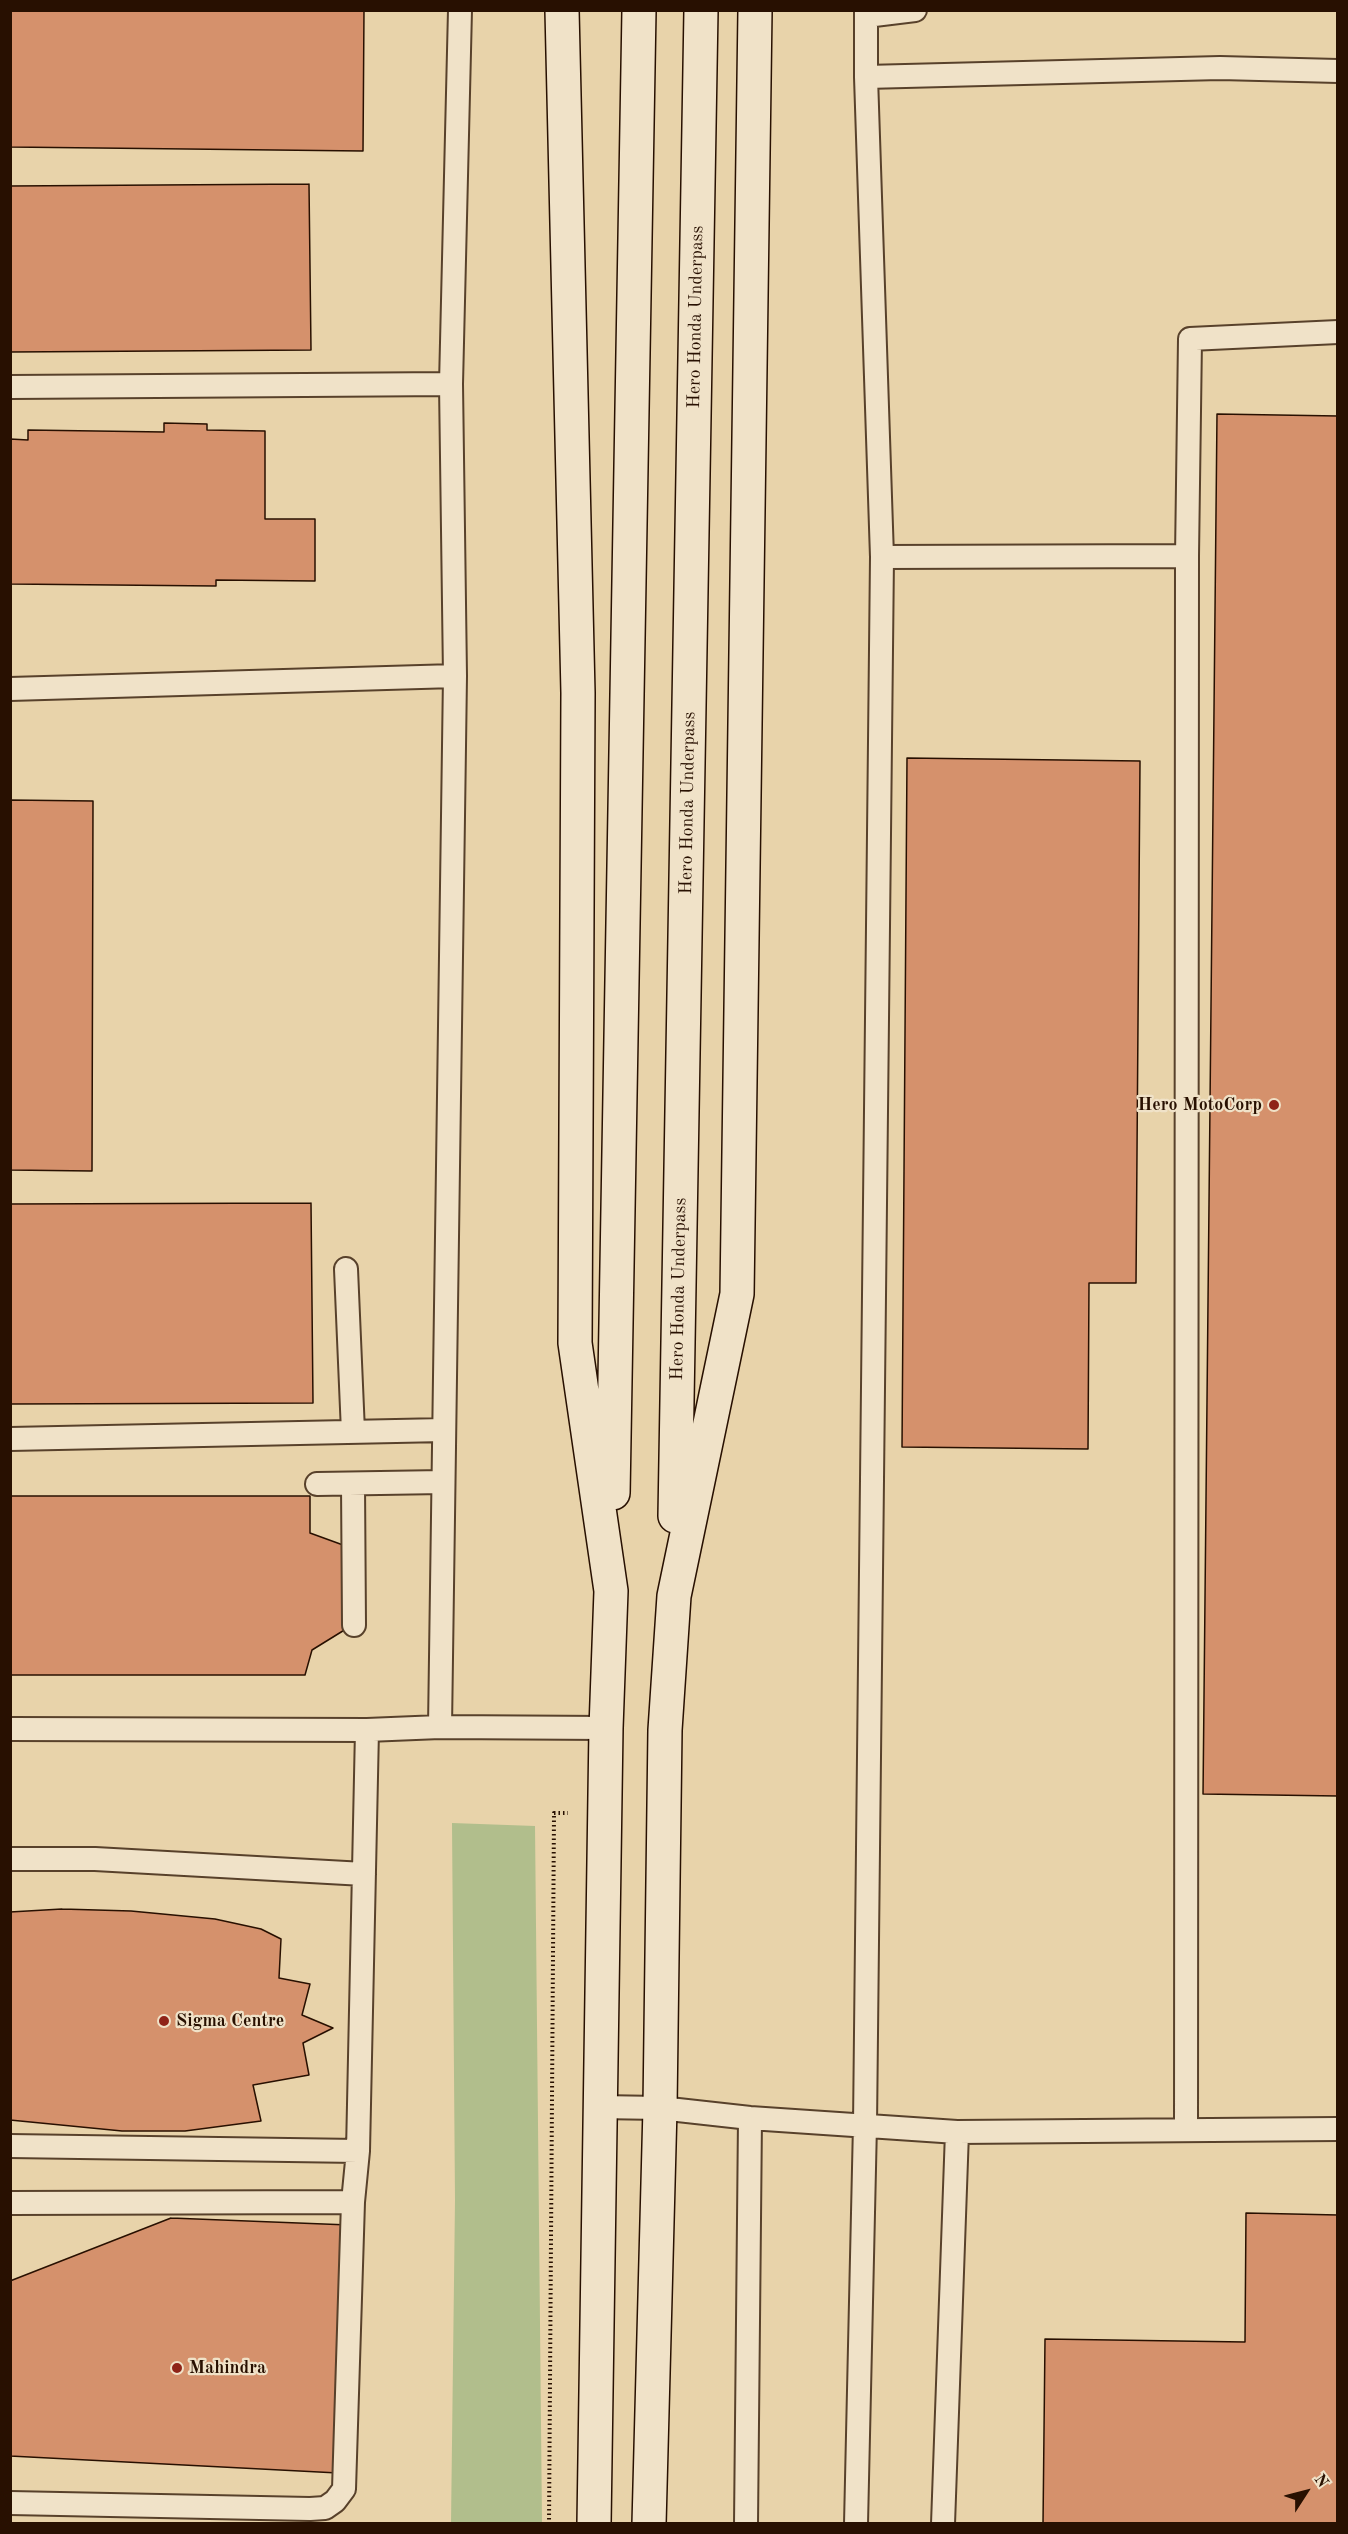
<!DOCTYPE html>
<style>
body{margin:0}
#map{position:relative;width:1348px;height:2534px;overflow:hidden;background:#e8d3aa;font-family:"Old Standard TT",serif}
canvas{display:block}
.frame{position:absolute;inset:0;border:12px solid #281001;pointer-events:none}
.north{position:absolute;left:1276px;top:2462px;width:60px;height:60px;-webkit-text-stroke:4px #f0e2c8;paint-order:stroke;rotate:54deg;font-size:16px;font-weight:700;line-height:24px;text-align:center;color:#281001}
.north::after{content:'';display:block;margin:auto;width:21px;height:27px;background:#281001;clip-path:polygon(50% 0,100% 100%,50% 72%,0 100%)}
</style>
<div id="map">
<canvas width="1348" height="2534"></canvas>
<div class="frame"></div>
<div class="north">N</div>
</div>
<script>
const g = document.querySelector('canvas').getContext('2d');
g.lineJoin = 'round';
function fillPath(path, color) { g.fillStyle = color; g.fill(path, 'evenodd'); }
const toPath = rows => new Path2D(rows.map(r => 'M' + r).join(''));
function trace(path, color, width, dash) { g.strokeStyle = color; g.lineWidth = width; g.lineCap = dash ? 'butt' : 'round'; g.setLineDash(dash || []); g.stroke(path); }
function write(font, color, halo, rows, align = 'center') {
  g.font = font + ' "Old Standard TT",serif'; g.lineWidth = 4.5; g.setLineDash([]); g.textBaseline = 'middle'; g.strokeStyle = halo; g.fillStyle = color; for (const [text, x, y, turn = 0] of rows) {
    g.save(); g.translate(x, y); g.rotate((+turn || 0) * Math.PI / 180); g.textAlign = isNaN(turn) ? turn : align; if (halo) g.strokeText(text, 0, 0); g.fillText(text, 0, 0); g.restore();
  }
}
const green = toPath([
 [452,1823,535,1826,542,2523,451,2523,455,2200]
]);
const building = toPath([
 [10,10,364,10,363,151,10,147,10,10],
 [309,184,311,350,10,352,10,186,309,184],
 [1217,414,1338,416,1338,1796,1203,1794,1217,414],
 [164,423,207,424,207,430,265,431,265,519,315,519,315,581,216,580,216,586,10,584,10,439,28,440,28,430,164,432,164,423],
 [907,758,1140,761,1136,1283,1089,1283,1088,1449,902,1447,907,758],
 [10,800,93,801,92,1171,10,1170,10,800],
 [311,1203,313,1403,10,1404,10,1204,311,1203],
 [10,1496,310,1496,310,1533,343,1545,346,1629,312,1650,305,1675,10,1675,10,1496],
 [62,1909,131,1911,215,1919,261,1929,281,1939,279,1978,310,1984,302,2015,333,2028,303,2043,309,2075,253,2085,261,2121,185,2131,122,2131,10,2120,10,1912,62,1909],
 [1246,2213,1338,2215,1338,2524,1043,2524,1045,2339,1245,2342,1246,2213],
 [171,2218,349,2225,338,2473,10,2456,10,2281,171,2218]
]);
const path = toPath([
 [549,2524,554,1813,568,1813]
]);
const service = toPath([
 [866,10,866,77,1220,68,1338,71],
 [866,16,915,10],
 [866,77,882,557],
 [10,387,451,384],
 [10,689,455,676],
 [346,1269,353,1432],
 [10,1439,444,1430],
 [317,1484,443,1482],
 [353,1484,354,1625],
 [440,1727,455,676,451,384,460,10],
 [10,1729,367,1730,440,1727,606,1728],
 [10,1859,95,1859,364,1874],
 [599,2107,660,2108,750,2118,957,2132,1338,2129],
 [1186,2130,1187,556,1190,339,1338,332],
 [10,2146,358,2151],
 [10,2203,353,2202],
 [10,2503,310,2509,325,2508,335,2501,344,2489,353,2202,358,2151,367,1730],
 [746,2524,750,2118],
 [856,2524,865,2124,882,557,1187,556],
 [943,2524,957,2132]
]);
const secondary = toPath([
 [562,10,578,693,575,1343,611,1591,606,1728,594,2524],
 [613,1493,639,10],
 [675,1516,701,10],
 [649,2524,660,2108,665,1730,674,1596,737,1294,755,10]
]);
const markers = [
 [1274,1105,6,"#8f2418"],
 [164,2021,6,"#8f2418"],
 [177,2368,6,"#8f2418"]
];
const streetNames = [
 ["Hero Honda Underpass",696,317,-89],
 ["Hero Honda Underpass",688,803,-89],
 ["Hero Honda Underpass",679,1289,-89]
];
const poiNames = [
 ["Hero MotoCorp",1262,1105,"right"],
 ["Sigma Centre",176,2021],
 ["Mahindra",189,2368]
];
fillPath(green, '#b1be8c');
fillPath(building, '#d5916c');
trace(building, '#281001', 1.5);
trace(service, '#58412b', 26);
trace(secondary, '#281001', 36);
trace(path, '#281001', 4, [1.5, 3]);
trace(service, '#f0e2c8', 22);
trace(secondary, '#f0e2c8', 33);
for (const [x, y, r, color] of markers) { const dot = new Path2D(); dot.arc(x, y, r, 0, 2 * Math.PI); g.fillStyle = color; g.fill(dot); trace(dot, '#f0e2c8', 2); }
write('18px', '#281001', '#f0e2c8', streetNames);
write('bold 18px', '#281001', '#f0e2c8', poiNames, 'left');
</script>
